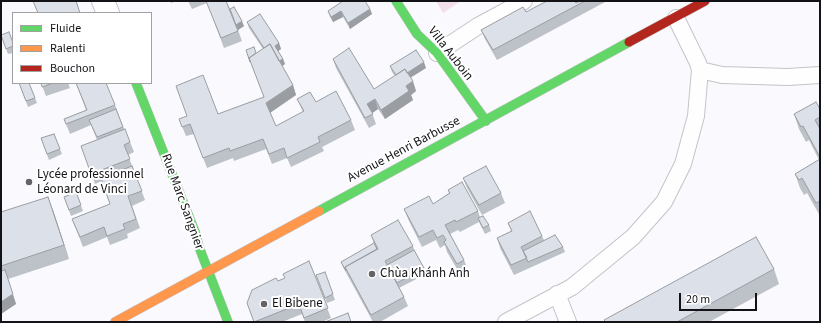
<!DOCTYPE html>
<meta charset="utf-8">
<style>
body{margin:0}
#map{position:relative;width:821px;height:323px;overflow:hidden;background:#f9f9fe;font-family:"Source Sans 3",sans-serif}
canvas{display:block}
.frame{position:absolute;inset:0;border:2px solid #131317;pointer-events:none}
.legend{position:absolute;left:12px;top:12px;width:140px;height:72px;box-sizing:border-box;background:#fff;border:1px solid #a1a1a2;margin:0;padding:5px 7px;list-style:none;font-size:12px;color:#131317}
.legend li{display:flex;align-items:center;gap:8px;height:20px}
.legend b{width:20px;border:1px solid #a1a1a2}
.scale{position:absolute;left:679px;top:293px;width:78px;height:18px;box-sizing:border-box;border:2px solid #131317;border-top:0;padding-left:5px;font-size:12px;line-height:14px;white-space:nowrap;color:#131317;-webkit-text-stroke:3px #fff;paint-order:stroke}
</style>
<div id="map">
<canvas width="821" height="323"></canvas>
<div class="frame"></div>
<ul class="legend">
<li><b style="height:5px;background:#63d668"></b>Fluide</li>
<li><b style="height:5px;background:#ff974d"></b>Ralenti</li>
<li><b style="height:5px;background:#b3261e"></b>Bouchon</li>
</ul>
<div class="scale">20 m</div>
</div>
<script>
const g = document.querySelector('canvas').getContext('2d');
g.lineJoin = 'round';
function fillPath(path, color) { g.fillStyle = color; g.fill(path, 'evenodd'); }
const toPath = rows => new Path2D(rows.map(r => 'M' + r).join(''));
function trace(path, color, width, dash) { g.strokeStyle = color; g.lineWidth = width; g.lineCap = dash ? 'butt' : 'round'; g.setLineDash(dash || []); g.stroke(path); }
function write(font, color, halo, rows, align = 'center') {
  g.font = font + ' "Source Sans 3",sans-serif'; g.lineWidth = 4; g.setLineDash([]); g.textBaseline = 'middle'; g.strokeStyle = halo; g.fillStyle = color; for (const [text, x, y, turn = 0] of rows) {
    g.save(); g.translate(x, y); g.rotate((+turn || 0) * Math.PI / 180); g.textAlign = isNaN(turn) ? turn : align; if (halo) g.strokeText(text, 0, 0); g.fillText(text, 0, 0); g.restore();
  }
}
const green = toPath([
 [436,1,461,1,443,13]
]);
const lane = toPath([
 [437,53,478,26,524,1],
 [700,70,722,75,788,77,820,75],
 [557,294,568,322],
 [506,322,572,287,633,237,664,202,683,164,696,116,700,70,698,63,676,18]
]);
const street = toPath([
 [103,1,108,13]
]);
const fast = toPath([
 [396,1,417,34,437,53,486,121],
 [136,83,195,232,199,247,228,322],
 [319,211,629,42]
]);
const slow = toPath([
 [115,322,319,211]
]);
const jam = toPath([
 [629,42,705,1]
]);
const wall = toPath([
 [170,1,176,1,171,3],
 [188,1,226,1,230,9,244,26,238,30,242,41,224,48,207,3,192,9],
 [580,1,607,1,497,60,485,39,481,30,526,12,576,3],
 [370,9,372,14,350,29,343,17,333,22,330,17,328,11],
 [247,22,279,43,281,49,278,51,283,59,285,64,282,66,293,85,296,95,270,112,276,126,303,112,297,99,316,102,351,120,355,130,322,147,324,151,291,167,287,158,272,164,266,149,234,161,233,158,207,168,194,134,186,136,179,119,218,114,264,97,246,50,256,53,263,49,249,28],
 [1,36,13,43,13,53,8,54],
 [333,59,374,89,395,76,392,72,390,66,426,68,410,78,416,91,411,95,413,100,385,119,378,109,372,113,376,124,369,128,336,68],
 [19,83,29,83,37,103,28,107],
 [41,83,68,83,70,88,46,96],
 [76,83,115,105,124,129,130,142,134,152,128,155,145,200,132,206,140,228,127,234,128,238,110,245,107,237,83,247,72,219,110,204,102,181,95,184,81,146,97,140,91,125,70,134,64,119,86,110],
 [820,109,820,216,807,193,804,195,800,188,795,174,819,160,809,140,806,142,799,129,794,114],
 [54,134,62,154,49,160,41,138],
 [463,178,501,193,505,203,482,215,467,188],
 [448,190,478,211,480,217,489,225,491,231,485,234,479,222,460,232,458,230,450,234,464,260,468,270,460,274,447,252,445,245,440,248,436,240,422,247,408,219,404,209,433,204,449,193],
 [76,192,83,211,71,216,64,197],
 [53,210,69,259,8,279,16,304,1,314,1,212],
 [508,223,542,236,544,240,563,247,565,252,514,275,500,248,497,238,511,231],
 [371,235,413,246,414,250,424,268,426,274,399,288,404,297,408,306,380,322,373,322,343,267,341,262,374,244],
 [309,261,331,318,322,322,305,322,302,314,282,322,254,322,247,303,278,281,285,278],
 [774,269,779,284,709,322,605,322,604,320],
 [325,272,335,300,327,303,316,275]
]);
const shadedWall = toPath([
 [370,9,372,14,350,29,348,23],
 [341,11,343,17,333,22,331,17],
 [242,21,244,26,238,30,236,25],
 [279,43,281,49,277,52,275,46],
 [283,59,285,64,281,67,279,61],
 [424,62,426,68,400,84,398,79],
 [413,81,416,91,411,95,413,100,385,119,381,110,406,86],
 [293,85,296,95,270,113,266,103],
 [375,99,378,109,371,114,367,104],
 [48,197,53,210,69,259,64,245],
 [5,270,16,304,1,314,1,302]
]);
const building = toPath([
 [33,1,76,1,80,13,38,13,33,1],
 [206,1,226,1,238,31,221,38,206,1],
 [343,1,365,1,370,9,348,23,341,11,331,17,328,11,343,1],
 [547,1,574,1,576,3,580,1,585,1,493,50,481,30,523,7,526,12,547,1],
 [234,7,242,21,236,25,230,9,234,7],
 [260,14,279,43,275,46,283,59,279,61,270,44,264,48,247,22,260,14],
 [9,32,13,43,13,46,6,49,1,35,9,32],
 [270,44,293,85,266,103,276,126,304,111,297,99,310,92,316,102,336,91,351,120,318,137,320,142,287,158,284,148,269,154,263,139,230,151,229,148,203,158,190,124,182,127,179,119,187,116,176,86,203,75,218,114,264,97,249,58,270,44],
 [254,47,256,53,249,58,250,62,246,50,254,47],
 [349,48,374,89,405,69,413,81,406,86,409,91,381,110,375,99,367,104,373,114,365,118,333,59,349,48],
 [416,50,424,62,407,73,405,69,396,75,390,66,416,50],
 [19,83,29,83,35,98,26,101,19,83],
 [41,83,53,83,42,87,41,83],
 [76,83,106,83,115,105,66,124,64,119,87,110,76,83],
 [816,102,820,109,820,117,815,120,820,129,820,157,803,126,801,127,794,114,816,102],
 [116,109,123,127,97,137,89,120,116,109],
 [125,129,130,142,124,145,130,159,91,174,81,146,125,129],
 [54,134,60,149,47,154,41,138,54,134],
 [820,159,820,201,816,203,802,178,799,180,795,174,820,159],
 [132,166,142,191,128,196,136,219,123,224,125,229,107,236,104,227,80,237,72,219,110,204,101,178,132,166],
 [486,166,501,193,479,205,463,178,486,166],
 [462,182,478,211,456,222,455,220,445,225,464,260,457,264,444,242,446,240,443,235,437,238,433,230,419,237,404,209,429,196,433,204,450,193,448,190,462,182],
 [76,192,81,205,69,210,64,197,76,192],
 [48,197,64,245,1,266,1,212,48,197],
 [530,211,542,236,521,247,527,258,511,265,497,238,512,231,508,223,530,211],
 [483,216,489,225,483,228,478,218,483,216],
 [398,220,413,246,385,261,404,297,371,315,345,267,378,249,371,235,398,220],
 [555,235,563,247,528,262,523,251,555,235],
 [756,237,774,269,677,322,606,322,604,320,756,237],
 [374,243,377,249,345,267,346,271,341,262,374,243],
 [414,250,424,268,397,283,387,265,414,250],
 [309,261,328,308,304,318,299,304,254,322,247,303,252,290,276,278,278,281,285,278,283,274,309,261],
 [5,270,13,294,1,302,1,271,5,270],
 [325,272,333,294,325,298,316,275,325,272],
 [348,313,351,322,325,322,348,313]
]);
const markers = [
 [29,182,4,"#646468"],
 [372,274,4,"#646468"],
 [264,304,4,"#646468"]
];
const streetNames = [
 ["Villa Auboin",450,54,52],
 ["Avenue Henri Barbusse",404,150,-28],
 ["Rue Marc Sangnier",182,202,70]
];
const poiNames = [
 ["Lycée professionnel",37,175],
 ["Léonard de Vinci",37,190],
 ["Chùa Khánh Anh",380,274],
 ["El Bibene",272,304]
];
fillPath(green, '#f5deeb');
trace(lane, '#c4c4c8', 18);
trace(street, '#c4c4c8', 24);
trace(fast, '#c4c4c8', 10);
trace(slow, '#c4c4c8', 10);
trace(jam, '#c4c4c8', 10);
trace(lane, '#fefeff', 16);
trace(street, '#fefeff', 22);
trace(fast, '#63d668', 9);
trace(slow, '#ff974d', 9);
trace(jam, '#b3261e', 9);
fillPath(wall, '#bdc2c8');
fillPath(shadedWall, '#9a9ea3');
fillPath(building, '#dce1e9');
trace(building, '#9a9ea3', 1);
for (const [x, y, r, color] of markers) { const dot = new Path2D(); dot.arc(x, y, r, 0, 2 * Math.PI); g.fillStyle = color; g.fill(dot); trace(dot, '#fff', 1.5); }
write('13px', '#131317', '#fff', streetNames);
write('13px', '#131317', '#fff', poiNames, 'left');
</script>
